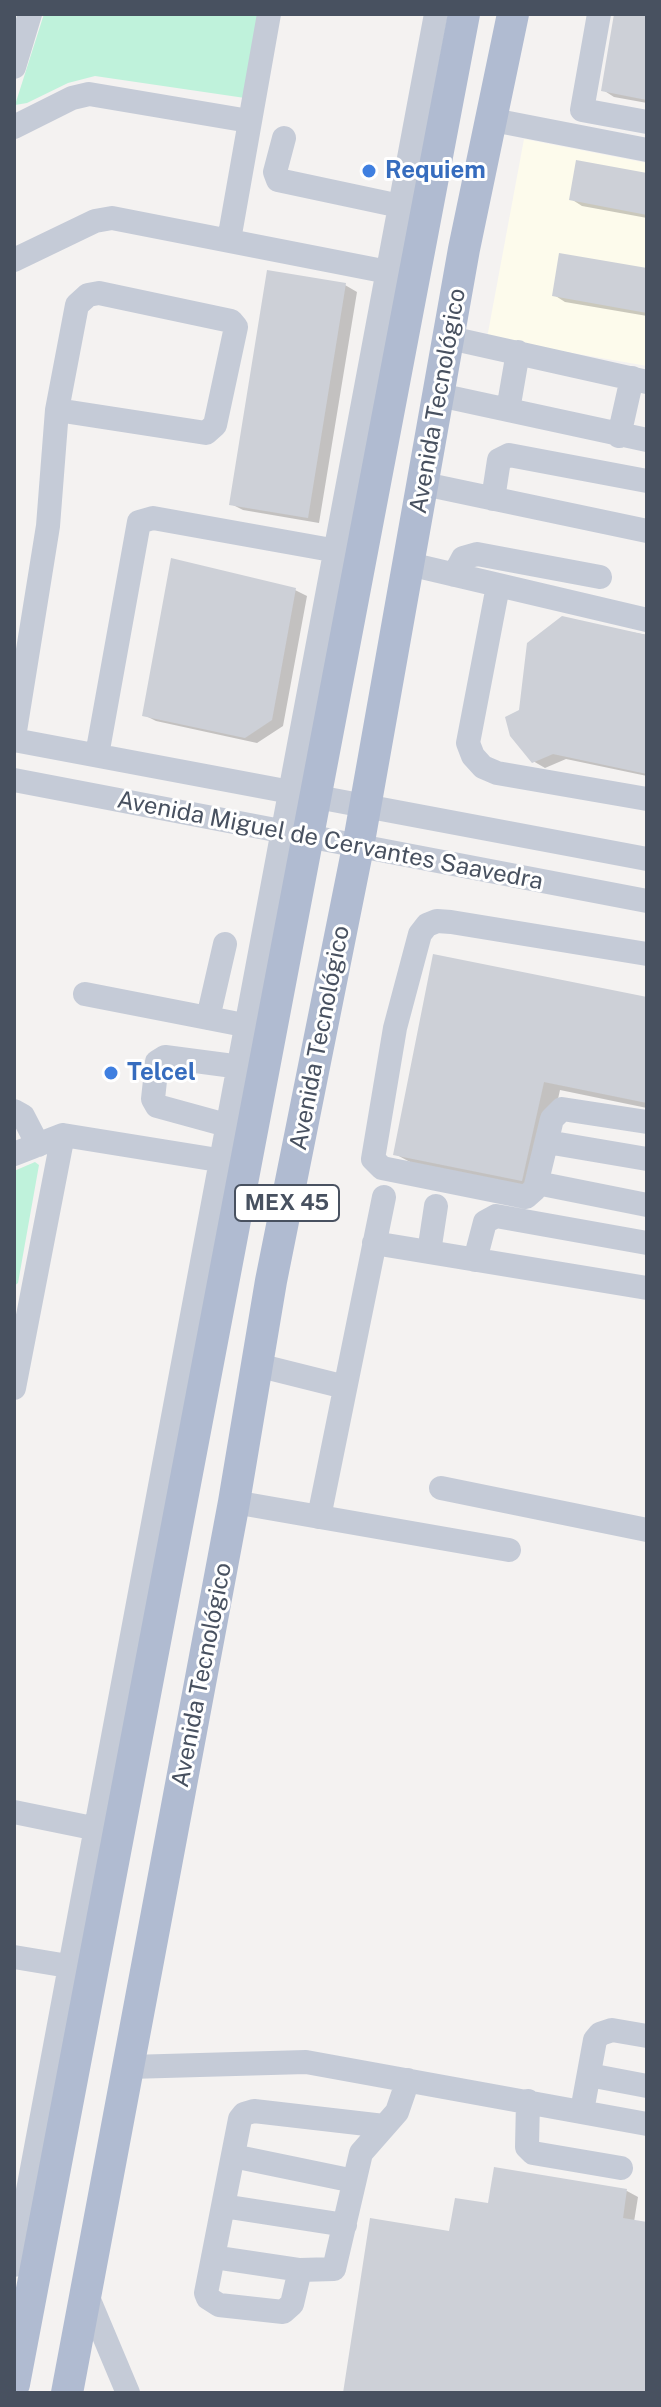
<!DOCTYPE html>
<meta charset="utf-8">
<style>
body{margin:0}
#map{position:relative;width:661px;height:2407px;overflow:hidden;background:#f4f2f1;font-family:"Public Sans",sans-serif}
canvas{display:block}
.frame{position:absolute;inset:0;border:16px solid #485160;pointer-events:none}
</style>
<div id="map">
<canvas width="661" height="2407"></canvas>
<div class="frame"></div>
</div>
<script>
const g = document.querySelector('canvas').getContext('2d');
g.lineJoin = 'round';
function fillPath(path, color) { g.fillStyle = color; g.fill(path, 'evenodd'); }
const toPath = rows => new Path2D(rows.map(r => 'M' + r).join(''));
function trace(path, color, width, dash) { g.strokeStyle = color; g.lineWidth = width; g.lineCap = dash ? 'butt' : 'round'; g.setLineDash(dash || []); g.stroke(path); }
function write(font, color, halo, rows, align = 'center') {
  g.font = font + ' "Public Sans",sans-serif'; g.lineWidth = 6; g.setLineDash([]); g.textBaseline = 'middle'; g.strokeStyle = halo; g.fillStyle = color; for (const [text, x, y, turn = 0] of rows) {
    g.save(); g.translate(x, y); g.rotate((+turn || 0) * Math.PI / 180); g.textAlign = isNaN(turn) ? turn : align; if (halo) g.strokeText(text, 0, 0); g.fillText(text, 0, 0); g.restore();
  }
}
const commercial = toPath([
 [524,139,647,163,647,366,487,338]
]);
const green = toPath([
 [44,14,260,14,245,98,95,76,68,83,27,103,15,105],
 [35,1162,39,1165,18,1283,14,1286,14,1171]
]);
const shadow = toPath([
 [617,14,647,14,647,103,614,97,603,90],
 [647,175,647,218,582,206,571,199],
 [647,270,647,316,565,302,554,295],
 [345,285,357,292,319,523,243,510,231,504],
 [295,590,307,596,283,726,257,743,156,721,144,715],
 [562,619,647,635,647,776,566,759,545,768,533,761],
 [647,999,647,1108,560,1090,538,1189,412,1163,395,1154],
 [627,2191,638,2197,634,2222,647,2224,647,2393,345,2393,451,2233,490,2205]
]);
const building = toPath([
 [614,14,647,14,647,100,601,91],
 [576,160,647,173,647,215,569,200],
 [559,253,647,268,647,313,552,296],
 [267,270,346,283,308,518,229,505],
 [171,558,296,588,272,720,245,738,142,716],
 [562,616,647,635,647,774,553,754,532,763,510,736,505,717,519,710,527,643],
 [433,954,647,997,647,1103,544,1082,522,1181,393,1155],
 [494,2167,627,2189,623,2218,647,2222,647,2393,343,2393,370,2218,449,2231,455,2198,488,2203]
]);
const minor = toPath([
 [599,14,582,110,647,122],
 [14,67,30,14],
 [493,120,647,150],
 [14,127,72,98,89,94,249,121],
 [284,138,275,172,278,180,400,206],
 [229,240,269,14],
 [14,260,95,221,112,218,388,272],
 [450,338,647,382],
 [439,395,647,440],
 [508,410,518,352],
 [619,436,632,378],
 [424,484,647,531],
 [493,499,499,460,509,455,647,481],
 [409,564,647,620],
 [454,575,463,558,477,554,600,577],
 [498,586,468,743,473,756,483,767,497,773,647,799],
 [14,737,48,526,57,410,77,305,88,295,99,293,231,321,236,327,215,425,206,433,57,410],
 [14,740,647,859],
 [97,755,139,522,153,518,337,551],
 [14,780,647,901],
 [647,954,451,922,437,921,427,925,420,934,395,1028,373,1159,382,1168,526,1197,535,1189,552,1119,562,1109,647,1122],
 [85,994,249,1026],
 [208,1018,225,944],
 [14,1111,23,1116,38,1145],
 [230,1126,157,1106,153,1099,157,1062,165,1057,241,1067],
 [547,1142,647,1159],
 [14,1154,63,1135,224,1161],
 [537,1183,647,1205],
 [374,1243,647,1288],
 [429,1252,436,1206],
 [475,1260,485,1222,496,1216,647,1243],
 [257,1365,345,1387],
 [14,1388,63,1135],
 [441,1488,647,1530],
 [234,1502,509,1550],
 [319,1517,384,1197],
 [14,1812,112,1832],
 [14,1957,86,1969],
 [129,2067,306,2062,647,2124],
 [589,2075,647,2086],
 [528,2101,527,2147,533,2153,621,2168],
 [582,2111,595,2040,600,2034,612,2030,647,2036],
 [384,2126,254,2111,244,2114,240,2119,206,2293,208,2298,219,2305,283,2312,292,2304,300,2270,334,2269,361,2153,397,2112,408,2080],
 [233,2156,354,2181],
 [223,2206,345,2225],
 [213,2257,300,2270],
 [14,2265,436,14],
 [86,2293,128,2393]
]);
const major = toPath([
 [14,2384,464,14],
 [67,2393,234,1502,271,1281,358,847,464,249,513,14]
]);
const markers = [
 [369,171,8,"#3f7fe0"],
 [111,1073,8,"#3f7fe0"]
];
const shields = [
 [287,1203,104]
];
const shieldNames = [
 ["MEX 45",287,1203]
];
const shopNames = [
 ["Requiem",385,171],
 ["Telcel",127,1073]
];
const streetNames = [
 ["Avenida Tecnológico",438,401,-80],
 ["Avenida Miguel de Cervantes Saavedra",330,841,11],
 ["Avenida Tecnológico",320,1038,-79],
 ["Avenida Tecnológico",202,1675,-79]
];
fillPath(commercial, '#fdfbec');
fillPath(green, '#bff2db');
fillPath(shadow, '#0003');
fillPath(building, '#cdd0d7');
trace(minor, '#c5cbd7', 24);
trace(major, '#b0bbd1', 32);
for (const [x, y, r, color] of markers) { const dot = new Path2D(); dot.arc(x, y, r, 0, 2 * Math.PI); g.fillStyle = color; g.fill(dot); trace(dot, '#fff', 3); }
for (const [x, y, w] of shields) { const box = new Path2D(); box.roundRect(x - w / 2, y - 18, w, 36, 6); g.fillStyle = '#fff'; g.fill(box); trace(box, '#485160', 2); }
write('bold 22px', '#485160', null, shieldNames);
write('bold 24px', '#366cbe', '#fff', shopNames, 'left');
write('24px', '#485160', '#fff', streetNames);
</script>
